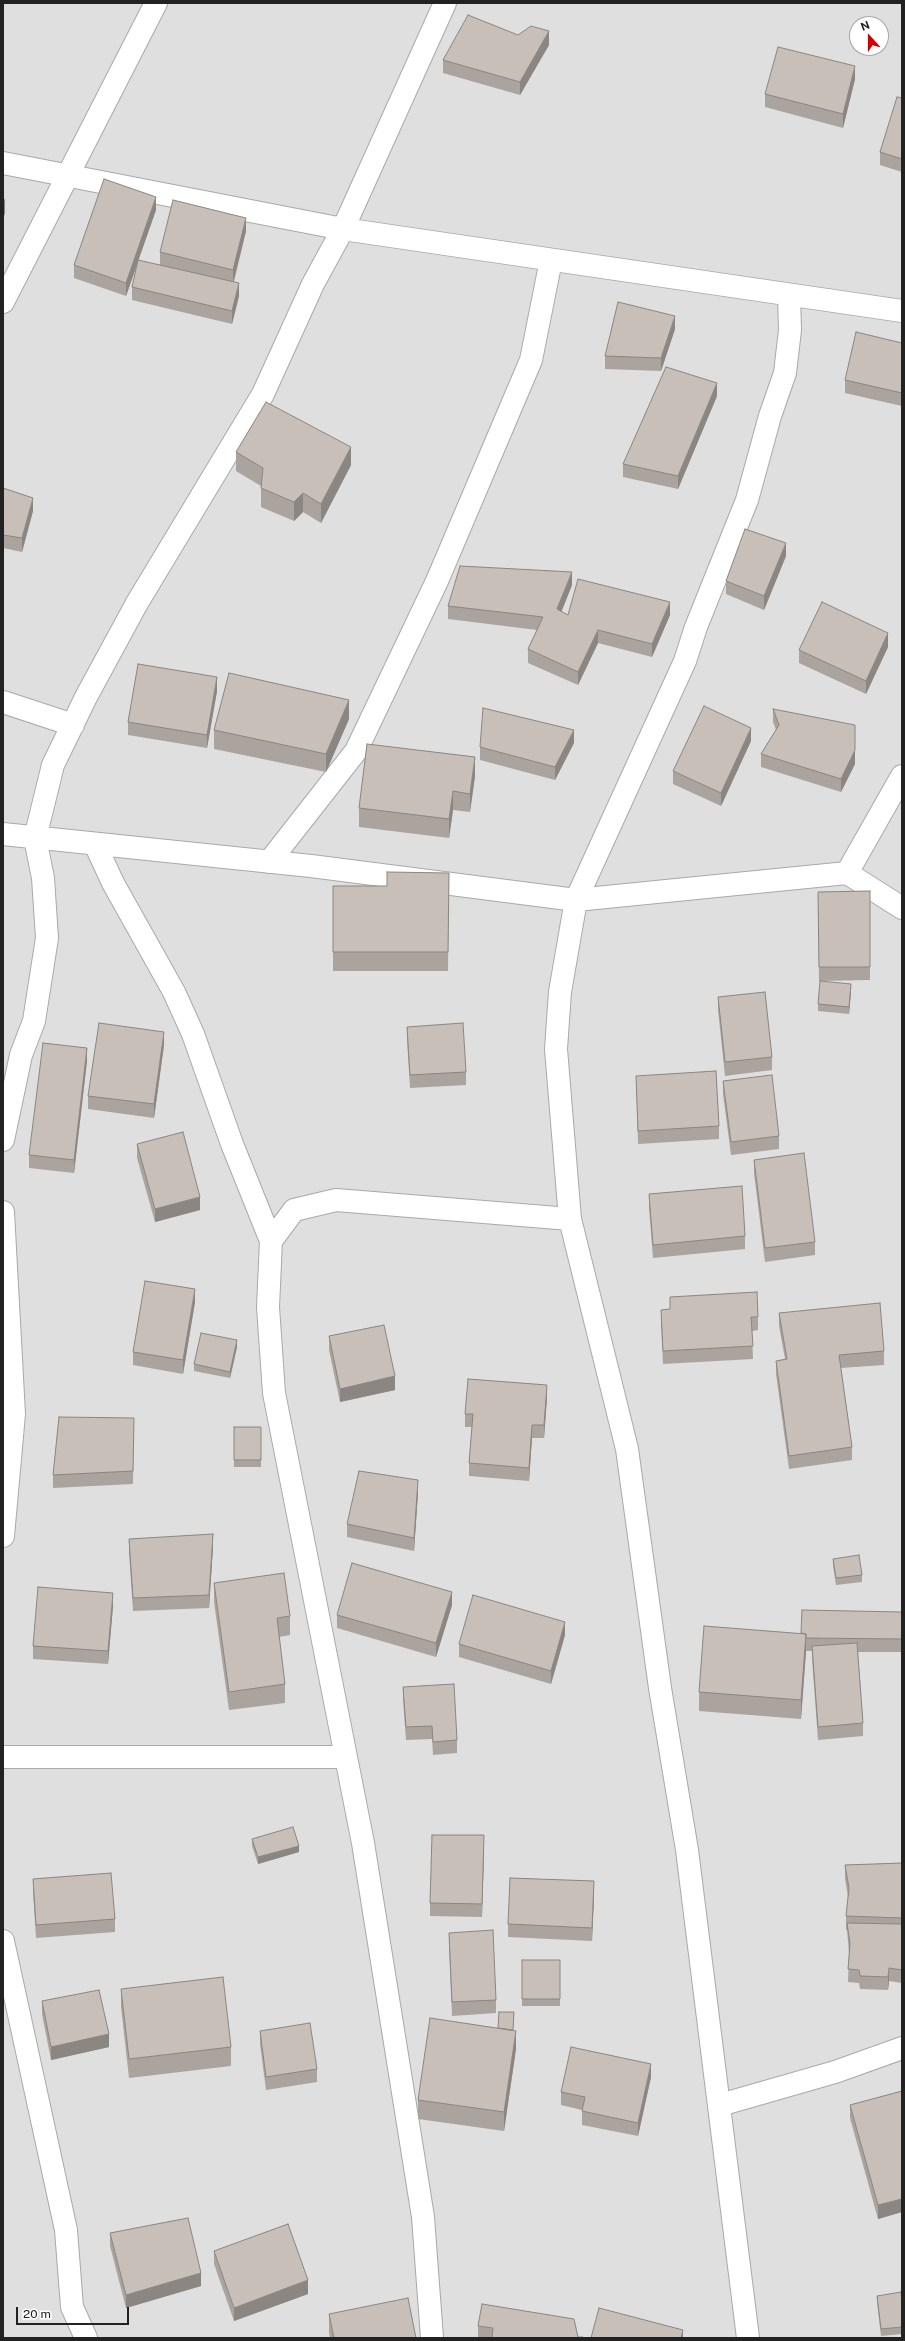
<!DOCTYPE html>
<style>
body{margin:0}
#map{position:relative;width:905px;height:2341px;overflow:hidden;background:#f2efe9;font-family:"Public Sans",sans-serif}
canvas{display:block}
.frame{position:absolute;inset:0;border:4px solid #222;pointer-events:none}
.north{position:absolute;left:849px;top:16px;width:40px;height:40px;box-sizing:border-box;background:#fff;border:1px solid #a7a7a7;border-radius:50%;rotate:339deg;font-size:11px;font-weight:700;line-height:16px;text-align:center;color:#222}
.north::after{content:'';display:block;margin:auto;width:14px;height:18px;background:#d40000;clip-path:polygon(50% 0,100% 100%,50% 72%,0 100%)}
.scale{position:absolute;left:16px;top:2307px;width:113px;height:18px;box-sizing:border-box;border:2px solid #222;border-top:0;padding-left:5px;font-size:12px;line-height:14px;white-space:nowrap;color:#222;-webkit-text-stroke:3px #fff;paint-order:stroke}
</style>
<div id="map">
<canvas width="905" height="2341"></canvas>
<div class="frame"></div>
<div class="north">N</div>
<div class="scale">20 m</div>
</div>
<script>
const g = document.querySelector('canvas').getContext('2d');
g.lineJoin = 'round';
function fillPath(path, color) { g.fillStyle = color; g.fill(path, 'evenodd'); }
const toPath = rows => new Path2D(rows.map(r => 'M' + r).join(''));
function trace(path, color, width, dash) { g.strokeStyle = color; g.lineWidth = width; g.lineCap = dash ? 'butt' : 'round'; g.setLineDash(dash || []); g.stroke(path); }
const residential = toPath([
 [3,3,902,3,902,2338,3,2338],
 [857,24,881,24,881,48,857,48]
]);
const street = toPath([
 [3,163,343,229,902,311],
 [3,302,156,3],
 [3,702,73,725],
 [3,834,311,866,576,900,847,873,902,908],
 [95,844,113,883,174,992,193,1034,232,1144,271,1241,268,1307,274,1393,363,1843,423,2217,432,2338],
 [269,862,356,751,437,581,531,360,551,260],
 [847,873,902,776],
 [3,1140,21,1055,34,1021,47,938,43,878,35,838,53,765,86,697,137,603,263,394,313,284,343,229,445,3],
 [3,1212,14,1414,3,1536],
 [271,1241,294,1210,336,1200,570,1219],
 [3,1757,346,1757],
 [3,1941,66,2230,72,2307,86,2338],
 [720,2105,835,2072,902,2048],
 [748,2338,687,1850,660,1688,627,1449,570,1219,556,1049,560,992,576,900,685,661,696,627,747,500,770,416,785,373,790,330,789,295]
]);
const wall = toPath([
 [518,35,549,45,520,95,443,73,443,60],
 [855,79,843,128,765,107,765,94],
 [902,98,902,172,880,165,880,152],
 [156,210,138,260,181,270,160,265,160,252,246,231,234,282,239,296,232,324,132,300,132,287,137,265,126,296,74,278,74,265],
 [675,329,661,371,605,369,605,356],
 [902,343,902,406,845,393,845,380],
 [717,396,678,489,623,477,623,464],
 [236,452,351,465,321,523,303,512,294,521,261,507,261,486,236,471],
 [3,488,33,511,22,552,3,548],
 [786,556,764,610,726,594,726,581],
 [572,585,561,612,568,615,670,615,652,657,598,643,578,685,528,663,528,649,537,630,448,619,448,606],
 [888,647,866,694,799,663,799,650],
 [217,691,207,748,128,735,128,722],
 [773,709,855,764,841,792,761,767,761,754,776,730,773,722],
 [349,719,326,772,214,749,214,730],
 [751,741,721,806,673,784,673,771],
 [574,743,555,780,480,760,480,747],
 [475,776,470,812,453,810,449,838,359,827,359,808],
 [449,873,448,971,333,971,333,886,387,886],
 [870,891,870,980,819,981,818,892],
 [851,991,849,1014,818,1011,818,1004],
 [718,997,772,1057,772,1070,725,1076,718,1010],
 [407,1027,466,1072,466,1085,410,1088,407,1040],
 [164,1045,154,1118,88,1109,88,1096],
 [87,1061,74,1173,29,1168,29,1155],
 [636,1076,719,1126,719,1139,638,1144],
 [723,1081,779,1136,779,1149,731,1155,723,1094],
 [137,1144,200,1210,155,1222,137,1158],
 [754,1160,815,1242,815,1255,765,1262,754,1173],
 [649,1194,745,1236,745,1249,653,1258,649,1208],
 [195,1302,183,1374,133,1365,133,1352],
 [661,1310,758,1317,758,1330,752,1331,753,1359,663,1364,661,1323],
 [779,1313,884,1351,884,1365,841,1368,852,1447,852,1460,789,1469,776,1374,776,1361,785,1359,779,1326],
 [329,1336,395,1390,340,1402,329,1350],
 [237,1347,230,1378,194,1371,194,1364],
 [547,1398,544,1438,532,1438,529,1481,469,1476,469,1463,472,1427,465,1427,465,1414],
 [134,1418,133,1484,53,1488,53,1475],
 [234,1427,261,1427,261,1467,234,1467],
 [418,1493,414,1551,347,1537,347,1524],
 [129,1539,213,1547,209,1608,133,1611,129,1552],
 [833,1559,862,1575,862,1582,836,1585,833,1566],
 [214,1583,290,1616,290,1635,279,1637,285,1684,285,1703,229,1710,214,1602],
 [452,1605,436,1657,337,1628,337,1615],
 [113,1606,108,1664,33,1659,33,1646],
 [902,1612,902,1652,858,1652,863,1723,863,1736,818,1740,812,1659,812,1651,806,1651,801,1719,699,1711,699,1692,801,1633],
 [565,1635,551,1684,459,1657,459,1644],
 [403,1687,457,1740,457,1753,433,1755,432,1739,406,1740,403,1700],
 [252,1839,299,1852,258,1864,252,1846],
 [484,1849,482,1917,430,1916,430,1903],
 [902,1863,902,1983,889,1981,888,1990,860,1989,859,1983,848,1982,849,1953,847,1930,846,1930,846,1916,848,1897,845,1879,845,1865],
 [33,1879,115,1919,115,1932,36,1938,33,1892],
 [594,1895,592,1941,508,1937,508,1924],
 [449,1933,496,2000,496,2013,452,2016,449,1946],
 [522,1960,560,1960,560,2006,522,2006],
 [121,1989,231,2047,231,2066,129,2078,121,2007],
 [42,2001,109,2047,51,2060,42,2014],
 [514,2019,513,2030,516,2049,504,2131,418,2119,418,2100,498,2028],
 [260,2031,317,2069,317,2082,266,2090,260,2044],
 [651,2077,638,2136,582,2125,582,2110,561,2105,561,2092],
 [902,2091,902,2212,878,2219,850,2118,850,2105],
 [110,2233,201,2286,126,2308,110,2246],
 [214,2251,308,2294,234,2321,214,2264],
 [877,2296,902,2303,902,2334,881,2336,877,2302],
 [329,2314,416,2338,330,2338,329,2333],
 [478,2326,578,2337,583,2338,478,2338]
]);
const shadedWall = toPath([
 [549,31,549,45,520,95,520,82],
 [855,66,855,79,843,128,843,114],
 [156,197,156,210,126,296,126,283],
 [5,200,5,213,3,220,3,206],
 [246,218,246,231,233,283,233,270],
 [239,283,239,296,232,324,232,311],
 [675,316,675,329,661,371,661,358],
 [717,383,717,396,678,489,678,476],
 [351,447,351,465,321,523,321,504],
 [303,493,303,512,294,521,294,502],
 [33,498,33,511,22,552,22,538],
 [786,543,786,556,764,610,764,596],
 [572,572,572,585,557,623,557,609],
 [670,602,670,615,652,657,652,644],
 [598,630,598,643,578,685,578,672],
 [888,633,888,647,866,694,866,681],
 [217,677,217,691,207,748,207,735],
 [349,700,349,719,326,772,326,754],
 [751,728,751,741,721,806,721,793],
 [574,730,574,743,555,780,555,767],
 [855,750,855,764,841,792,841,779],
 [475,757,475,776,470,812,470,794],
 [453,791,453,810,449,838,449,819],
 [851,984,851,991,849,1014,849,1007],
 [164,1032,164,1045,154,1118,154,1104],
 [87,1048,87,1061,74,1173,74,1160],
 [200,1197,200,1210,155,1222,155,1209],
 [195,1289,195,1302,183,1374,183,1360],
 [237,1340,237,1347,230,1378,230,1372],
 [395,1376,395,1390,340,1402,340,1389],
 [547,1385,547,1398,544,1438,544,1425],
 [532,1425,532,1438,529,1481,529,1468],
 [418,1480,418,1493,414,1551,414,1538],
 [213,1534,213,1547,209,1608,209,1595],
 [452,1592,452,1605,436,1657,436,1643],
 [113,1593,113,1606,108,1664,108,1651],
 [565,1622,565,1635,551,1684,551,1671],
 [806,1634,806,1652,801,1719,801,1700],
 [484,1835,484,1849,482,1917,482,1904],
 [299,1846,299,1852,258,1864,258,1857],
 [594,1881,594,1895,592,1941,592,1928],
 [889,1968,889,1981,888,1990,888,1977],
 [516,2031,516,2049,504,2131,504,2112],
 [109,2034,109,2047,51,2060,51,2047],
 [651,2064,651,2077,638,2136,638,2123],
 [902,2199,902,2212,878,2219,878,2205],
 [201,2273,201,2286,126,2308,126,2295],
 [308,2280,308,2294,234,2321,234,2308],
 [683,2330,683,2338,681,2338]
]);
const building = toPath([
 [468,15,518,35,531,26,549,31,520,82,443,60,468,15],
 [778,47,855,66,843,114,765,94,778,47],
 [897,97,902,98,902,159,880,152,897,97],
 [104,179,156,197,126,283,74,265,104,179],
 [3,199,5,200,3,206,3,199],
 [173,200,246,218,233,270,160,252,173,200],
 [138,260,239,283,232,311,132,287,138,260],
 [618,302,675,316,661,358,605,356,618,302],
 [856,332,902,343,902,393,845,380,856,332],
 [666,367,717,383,678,476,623,464,666,367],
 [266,402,351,447,321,504,303,493,294,502,261,488,263,468,236,452,266,402],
 [3,488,33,498,22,538,3,535,3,488],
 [745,529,786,543,764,596,726,581,745,529],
 [460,566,572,572,557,609,568,615,578,579,670,602,652,644,598,630,578,672,528,649,543,617,448,606,460,566],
 [822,602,888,633,866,681,799,650,822,602],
 [138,664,217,677,207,735,128,722,138,664],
 [229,673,349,700,326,754,214,730,229,673],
 [704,706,751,728,721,793,673,771,704,706],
 [483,708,574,730,555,767,480,747,483,708],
 [773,709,855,725,855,750,841,779,761,754,779,725,773,709],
 [367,744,475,757,470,794,453,791,449,819,359,808,367,744],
 [387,872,449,873,448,952,333,952,333,886,387,886,387,872],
 [870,891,870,967,819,967,818,892,870,891],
 [820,981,851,984,849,1007,818,1004,820,981],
 [765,992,772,1057,725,1062,718,997,765,992],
 [99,1023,164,1032,154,1104,88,1096,99,1023],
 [463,1023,466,1072,410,1075,407,1027,463,1023],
 [43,1043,87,1048,74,1160,29,1155,43,1043],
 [716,1071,719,1126,638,1131,636,1076,716,1071],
 [772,1075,779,1136,731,1142,723,1081,772,1075],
 [183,1132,200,1197,155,1209,137,1144,183,1132],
 [804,1153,815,1242,765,1248,754,1160,804,1153],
 [742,1186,745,1236,653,1245,649,1194,742,1186],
 [145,1281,195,1289,183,1360,133,1352,145,1281],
 [757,1292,758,1317,751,1317,753,1346,663,1351,661,1310,670,1309,670,1297,757,1292],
 [880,1303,884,1351,839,1355,852,1447,789,1456,776,1361,787,1359,779,1313,880,1303],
 [384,1325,395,1376,340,1389,329,1336,384,1325],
 [201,1333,237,1340,230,1372,194,1364,201,1333],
 [468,1379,547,1385,544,1425,532,1425,529,1468,469,1463,473,1414,465,1414,468,1379],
 [59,1417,134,1418,133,1471,53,1475,59,1417],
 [234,1427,261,1427,261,1460,234,1460,234,1427],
 [359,1471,418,1480,414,1538,347,1524,359,1471],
 [213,1534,209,1595,133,1598,129,1539,213,1534],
 [859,1555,862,1575,836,1578,833,1559,859,1555],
 [352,1563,452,1592,436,1643,337,1615,352,1563],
 [284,1573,290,1616,277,1618,285,1684,229,1692,214,1583,284,1573],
 [38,1587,113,1593,108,1651,33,1646,38,1587],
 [473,1595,565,1622,551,1671,459,1644,473,1595],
 [802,1610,902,1612,902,1639,806,1638,806,1634,801,1633,802,1610],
 [704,1626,806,1634,801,1700,699,1692,704,1626],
 [857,1643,863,1723,818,1727,812,1646,857,1643],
 [454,1684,457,1740,433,1742,432,1726,406,1727,403,1687,454,1684],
 [293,1827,299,1846,258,1857,252,1839,293,1827],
 [432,1835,484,1835,482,1904,430,1903,432,1835],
 [902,1863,902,1918,846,1916,849,1888,845,1865,902,1863],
 [111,1873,115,1919,36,1925,33,1879,111,1873],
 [510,1878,594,1881,592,1928,508,1924,510,1878],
 [847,1923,902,1924,902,1970,889,1968,888,1977,860,1976,859,1970,848,1969,850,1944,847,1923],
 [493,1930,496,2000,452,2002,449,1933,493,1930],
 [522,1960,560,1960,560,1999,522,1999,522,1960],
 [223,1977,231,2047,129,2059,121,1989,223,1977],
 [99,1990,109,2034,51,2047,42,2001,99,1990],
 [499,2012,514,2012,513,2030,498,2028,499,2012],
 [430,2018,516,2031,504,2112,418,2100,430,2018],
 [310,2023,317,2069,266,2077,260,2031,310,2023],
 [571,2047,651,2064,638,2123,582,2111,585,2097,561,2092,571,2047],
 [902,2091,902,2199,878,2205,850,2105,902,2091],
 [188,2218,201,2273,126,2295,110,2233,188,2218],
 [288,2224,308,2280,234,2308,214,2251,288,2224],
 [901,2292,902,2303,902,2327,881,2329,877,2296,901,2292],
 [408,2298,416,2338,334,2338,329,2314,408,2298],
 [482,2304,574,2319,578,2337,583,2337,583,2338,492,2338,493,2328,478,2326,482,2304],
 [599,2308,683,2330,681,2338,591,2338,599,2308]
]);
fillPath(residential, '#e0dfdf');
trace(street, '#a9a9a9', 24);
trace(street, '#fff', 22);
fillPath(wall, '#aba49e');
fillPath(shadedWall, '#8b8681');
fillPath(building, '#c7bfb8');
trace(building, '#8b8681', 1);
</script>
